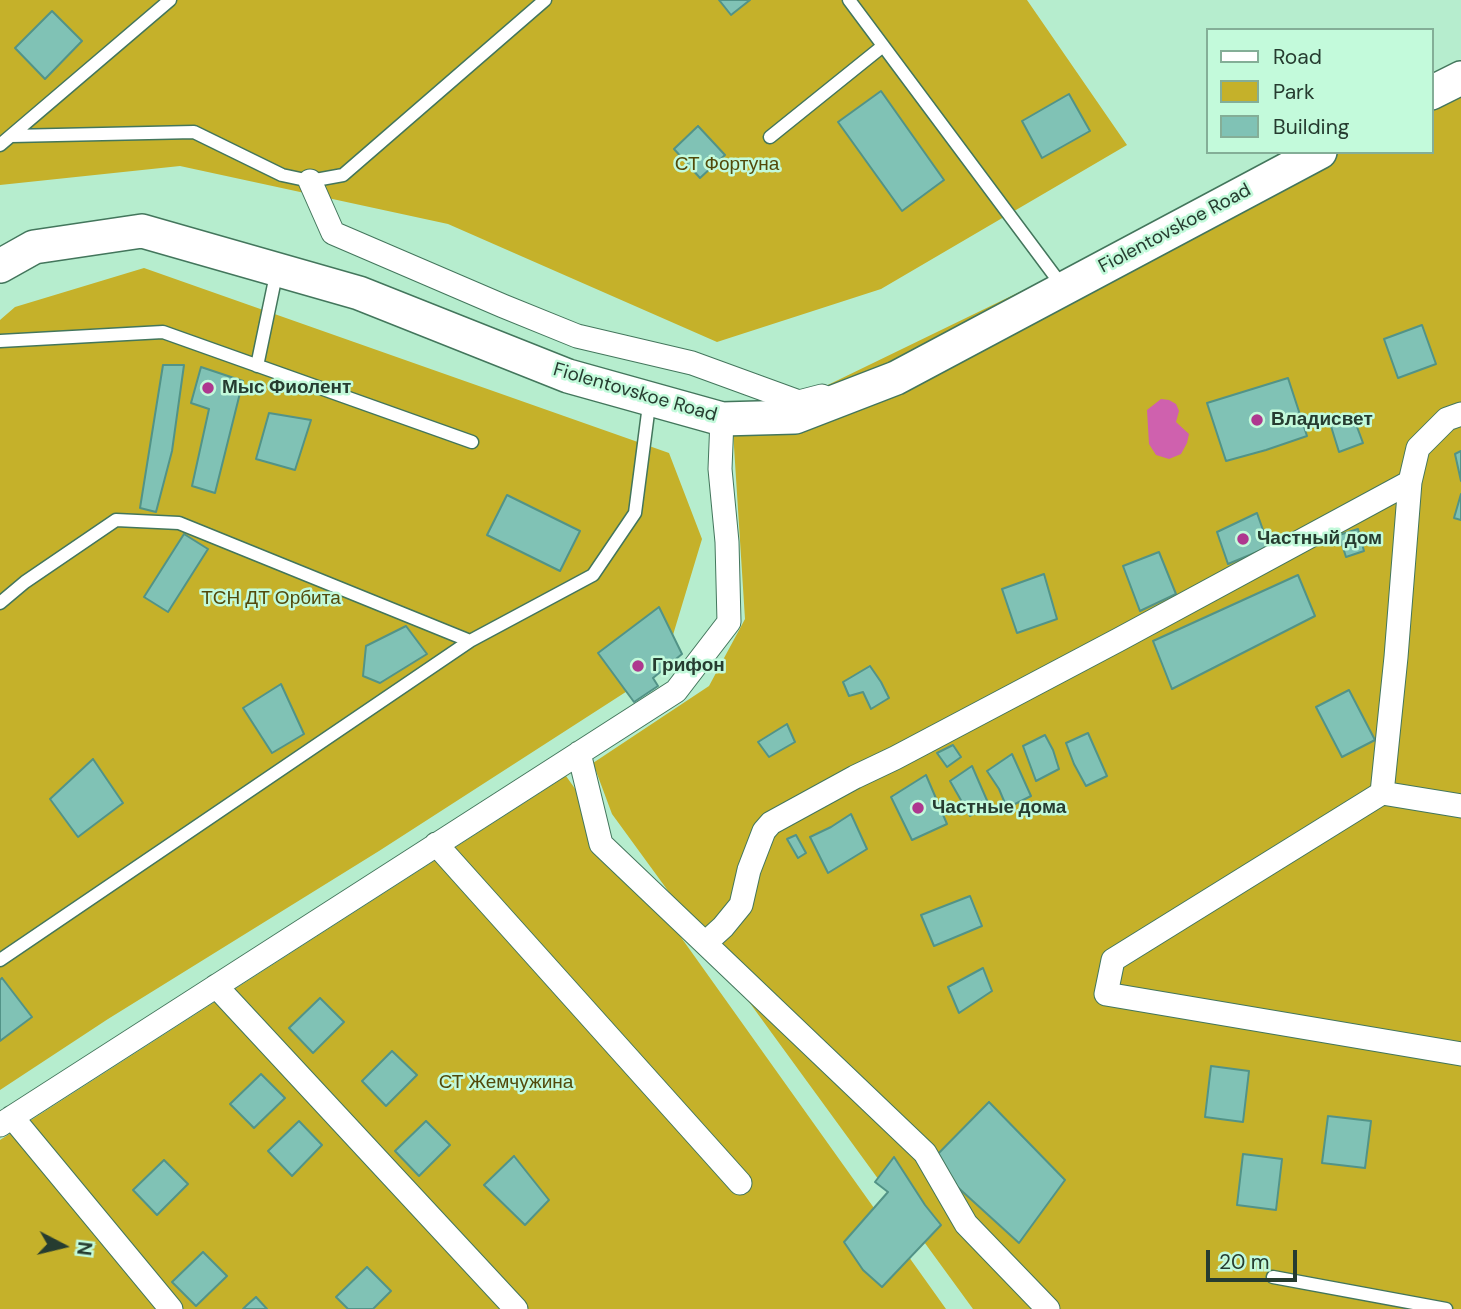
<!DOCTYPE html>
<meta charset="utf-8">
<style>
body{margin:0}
#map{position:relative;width:1461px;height:1309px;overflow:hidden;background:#b6edce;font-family:"DM Sans",sans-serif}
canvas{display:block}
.legend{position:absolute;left:1206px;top:28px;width:228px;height:126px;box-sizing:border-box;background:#c3fadb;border:2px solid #84ae97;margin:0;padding:9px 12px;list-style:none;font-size:21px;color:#263c30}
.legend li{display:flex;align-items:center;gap:14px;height:35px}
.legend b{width:35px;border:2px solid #84ae97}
.north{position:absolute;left:28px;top:1211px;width:70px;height:70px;-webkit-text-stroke:5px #c3fadb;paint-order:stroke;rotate:97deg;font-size:19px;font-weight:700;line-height:28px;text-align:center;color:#263c30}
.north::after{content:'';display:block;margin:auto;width:24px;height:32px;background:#263c30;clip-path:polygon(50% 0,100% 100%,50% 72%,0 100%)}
.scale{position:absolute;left:1206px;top:1250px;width:91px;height:32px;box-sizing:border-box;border:4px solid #263c30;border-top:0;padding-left:9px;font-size:21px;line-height:24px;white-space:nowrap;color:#263c30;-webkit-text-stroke:5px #c3fadb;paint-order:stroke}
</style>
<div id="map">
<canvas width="1461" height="1309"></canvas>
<ul class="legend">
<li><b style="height:9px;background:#fff"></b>Road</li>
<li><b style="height:19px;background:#c5b12a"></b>Park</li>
<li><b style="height:19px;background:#80c2b5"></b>Building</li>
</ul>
<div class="north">N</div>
<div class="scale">20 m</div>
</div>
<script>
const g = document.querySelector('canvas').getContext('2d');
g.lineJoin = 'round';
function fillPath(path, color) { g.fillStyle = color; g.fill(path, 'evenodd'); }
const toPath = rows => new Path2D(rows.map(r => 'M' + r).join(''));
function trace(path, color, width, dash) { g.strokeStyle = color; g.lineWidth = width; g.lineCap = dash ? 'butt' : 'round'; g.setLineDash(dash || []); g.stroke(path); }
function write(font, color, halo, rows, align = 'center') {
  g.font = font + ' "DM Sans",sans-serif'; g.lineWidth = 5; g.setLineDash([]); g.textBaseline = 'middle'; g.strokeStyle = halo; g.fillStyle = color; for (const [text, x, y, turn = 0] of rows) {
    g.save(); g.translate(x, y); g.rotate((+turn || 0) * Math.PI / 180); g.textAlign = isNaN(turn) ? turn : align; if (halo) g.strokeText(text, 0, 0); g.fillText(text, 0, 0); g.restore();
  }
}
const green = toPath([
 [0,0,1027,0,1127,145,881,289,717,342,448,224,180,166,0,185],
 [1461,78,1461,1309,973,1309,612,814,593,763,709,686,745,619,733,431,1308,152,1431,152,1431,93],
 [144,268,669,453,702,539,663,668,379,851,108,1019,0,1090,0,320,15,307],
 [566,776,946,1309,0,1309,0,1140]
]);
const water = toPath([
 [1161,399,1169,400,1176,404,1179,411,1176,422,1189,434,1187,443,1181,454,1169,459,1156,455,1149,444,1147,410]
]);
const building = toPath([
 [719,0,750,0,731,15,719,0],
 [52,11,82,41,45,79,15,48,52,11],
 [881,91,944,180,902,211,838,122,881,91],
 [1069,94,1090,131,1042,158,1022,121,1069,94],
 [698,126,725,155,700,178,674,149,698,126],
 [1422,325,1436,364,1398,378,1384,339,1422,325],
 [163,365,184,365,172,451,156,512,140,508,163,365],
 [201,367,243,381,215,493,192,486,209,409,191,403,201,367],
 [1288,378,1307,436,1266,450,1226,461,1207,403,1288,378],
 [269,413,311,420,295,470,256,459,269,413],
 [1353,416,1363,443,1339,452,1330,423,1353,416],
 [1461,451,1461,481,1455,454,1461,451],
 [1461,494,1461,520,1454,518,1461,494],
 [507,495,580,531,560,571,487,535,507,495],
 [1257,513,1269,547,1228,564,1217,532,1257,513],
 [1358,529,1364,551,1346,557,1339,535,1358,529],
 [184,534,208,549,168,612,144,597,184,534],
 [1159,552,1176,594,1140,611,1123,566,1159,552],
 [1044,574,1057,619,1017,633,1002,589,1044,574],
 [1298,575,1315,616,1172,689,1153,641,1298,575],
 [659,607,682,654,653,678,658,686,634,702,598,653,659,607],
 [406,626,427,654,380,683,363,676,366,646,406,626],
 [870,666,881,682,889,698,871,709,863,692,849,696,843,682,870,666],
 [281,684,304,734,272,753,243,708,281,684],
 [1349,690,1375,740,1342,757,1316,707,1349,690],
 [787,724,795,742,769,757,758,742,787,724],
 [1088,733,1107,776,1086,786,1074,764,1066,743,1088,733],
 [1045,735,1053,750,1059,769,1036,781,1023,746,1045,735],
 [953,745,961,757,947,767,937,753,953,745],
 [1012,754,1031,796,1007,808,999,789,987,771,1012,754],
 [93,759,123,803,78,837,50,799,93,759],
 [972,766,989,805,970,816,950,781,972,766],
 [926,775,947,824,912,840,891,797,926,775],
 [851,814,867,849,828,873,810,837,831,827,851,814],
 [796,835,806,853,798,858,787,839,796,835],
 [970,896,982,926,934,946,921,915,970,896],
 [983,968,992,991,959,1013,948,987,983,968],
 [2,978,32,1017,0,1041,0,980,2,978],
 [320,998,344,1022,313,1053,289,1028,320,998],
 [392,1051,417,1075,386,1106,362,1081,392,1051],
 [1211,1066,1249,1071,1243,1122,1205,1117,1211,1066],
 [261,1074,285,1098,254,1128,230,1104,261,1074],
 [989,1102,1065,1180,1019,1243,930,1162,989,1102],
 [1328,1116,1371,1121,1365,1168,1322,1163,1328,1116],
 [299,1121,322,1145,292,1176,268,1151,299,1121],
 [426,1121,450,1145,419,1176,395,1151,426,1121],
 [1243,1154,1282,1159,1276,1210,1237,1205,1243,1154],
 [514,1156,549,1200,525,1225,484,1185,514,1156],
 [894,1157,925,1205,941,1225,882,1287,863,1270,844,1242,888,1192,875,1182,894,1157],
 [164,1160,188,1184,157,1215,133,1190,164,1160],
 [203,1252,227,1276,196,1306,172,1282,203,1252],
 [367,1267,391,1291,373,1309,348,1309,336,1297,367,1267],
 [256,1297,267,1309,243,1309,247,1305,256,1297]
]);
const service = toPath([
 [849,0,1063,287],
 [11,136,194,132,282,175,310,181,343,175,545,0],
 [770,137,883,46],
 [0,145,170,0],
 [0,341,163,332,472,442],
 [257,366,277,270],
 [0,603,25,582,116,520,179,523,470,641],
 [0,960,470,641,593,575,635,513,649,405],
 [1273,1277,1446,1309]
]);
const minor = toPath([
 [310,181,333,233,503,306,577,336,692,363,799,402,822,396],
 [1461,414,1447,419,1418,448,1410,482,1396,657,1382,793,1113,960,1106,994,1461,1054],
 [579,753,601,844,925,1153,966,1224,1048,1309],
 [1382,793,1461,806],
 [436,844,740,1183],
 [703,941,712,937,723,927,741,905,749,870,764,831,771,823,855,777,895,758,1120,639,1410,482],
 [216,986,516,1309],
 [12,1117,171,1309],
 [0,1125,676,691,729,622,727,542,720,469,722,419]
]);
const secondary = toPath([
 [1431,93,1461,78],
 [0,266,34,247,142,231,359,293,568,376,722,419,795,417,896,378,1320,152]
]);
const markers = [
 [208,388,7,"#ae388f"],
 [1257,420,7,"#ae388f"],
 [1243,539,7,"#ae388f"],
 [638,666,7,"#ae388f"],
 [918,808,7,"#ae388f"]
];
const parkNames = [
 ["СТ Фортуна",727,165],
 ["ТСН ДТ Орбита",271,599],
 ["СТ Жемчужина",506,1083]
];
const streetNames = [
 ["Fiolentovskoe Road",1175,229,-28],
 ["Fiolentovskoe Road",635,393,16]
];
const poiNames = [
 ["Мыс Фиолент",222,388],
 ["Владисвет",1271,420],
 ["Частный дом",1257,539],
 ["Грифон",652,666],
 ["Частные дома",932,808]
];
fillPath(green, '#c5b12a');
fillPath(water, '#cf61ae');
fillPath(building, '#80c2b5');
trace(building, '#529387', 2);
trace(service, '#43765c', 15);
trace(minor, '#43765c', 25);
trace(secondary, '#43765c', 36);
trace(service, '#fff', 12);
trace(minor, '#fff', 23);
trace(secondary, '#fff', 33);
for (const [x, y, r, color] of markers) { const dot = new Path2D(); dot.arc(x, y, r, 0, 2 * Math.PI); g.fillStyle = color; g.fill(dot); trace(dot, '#c3fadb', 2.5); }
write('19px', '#52490a', '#c3fadb', parkNames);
write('19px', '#263c30', '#c3fadb', streetNames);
write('bold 19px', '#263c30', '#c3fadb', poiNames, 'left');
</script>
